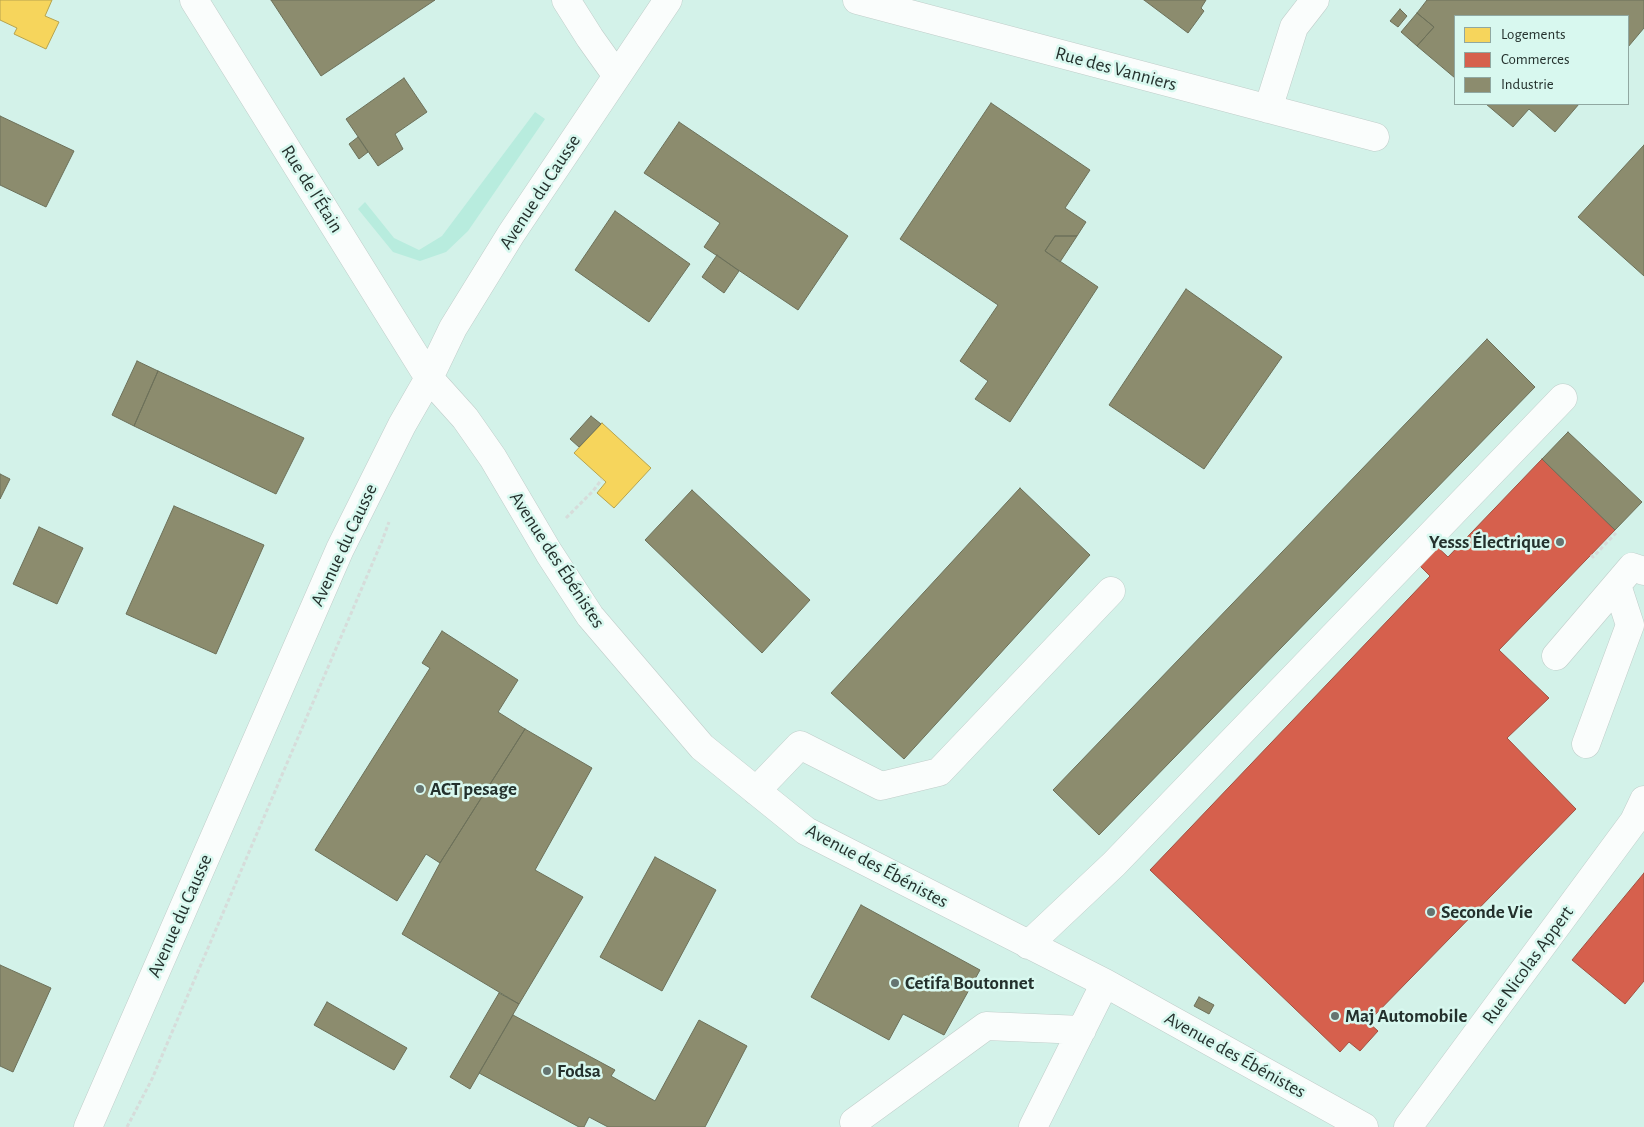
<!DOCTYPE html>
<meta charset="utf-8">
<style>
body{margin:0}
#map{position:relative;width:1644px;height:1127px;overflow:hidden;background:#dff1ec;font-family:"Alegreya Sans",sans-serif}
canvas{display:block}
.legend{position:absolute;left:1454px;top:15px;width:175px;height:90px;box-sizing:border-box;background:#d8f8ef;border:1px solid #90a8a1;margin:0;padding:6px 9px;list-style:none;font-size:15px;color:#24312d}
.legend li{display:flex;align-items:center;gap:10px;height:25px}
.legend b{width:25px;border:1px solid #90a8a1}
</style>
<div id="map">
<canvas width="1644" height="1127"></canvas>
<ul class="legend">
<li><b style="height:14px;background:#f6d55c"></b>Logements</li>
<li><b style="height:14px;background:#d6604d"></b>Commerces</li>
<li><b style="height:14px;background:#8c8c6e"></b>Industrie</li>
</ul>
</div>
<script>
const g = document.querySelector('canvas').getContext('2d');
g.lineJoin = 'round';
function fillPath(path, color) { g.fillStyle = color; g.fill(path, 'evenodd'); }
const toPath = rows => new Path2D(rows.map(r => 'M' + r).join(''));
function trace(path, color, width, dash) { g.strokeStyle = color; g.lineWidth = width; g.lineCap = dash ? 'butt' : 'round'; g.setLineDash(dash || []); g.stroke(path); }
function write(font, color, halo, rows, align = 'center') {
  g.font = font + ' "Alegreya Sans",sans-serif'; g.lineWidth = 5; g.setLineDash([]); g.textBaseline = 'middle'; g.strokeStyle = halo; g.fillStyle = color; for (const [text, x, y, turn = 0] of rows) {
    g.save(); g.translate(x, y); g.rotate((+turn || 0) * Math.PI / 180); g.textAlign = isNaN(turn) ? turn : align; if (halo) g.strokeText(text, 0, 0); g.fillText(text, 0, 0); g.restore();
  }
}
const built = toPath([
 [0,0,1644,0,1644,1127,0,1127],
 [1455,16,1628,16,1628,104,1455,104]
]);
const green = toPath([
 [535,112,545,119,468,231,446,252,420,261,393,252,358,209,365,202,394,238,419,250,442,236]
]);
const homes = toPath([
 [0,0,52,0,45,16,59,22,46,49,14,34,17,28,0,20,0,0],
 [602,423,651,468,614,508,597,493,606,482,574,453,602,423]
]);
const shops = toPath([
 [1542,459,1615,530,1499,650,1549,698,1507,738,1576,809,1368,1022,1378,1031,1360,1051,1349,1042,1340,1052,1150,870,1430,576,1415,561,1432,542,1448,557,1542,459],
 [1644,873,1644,981,1625,1004,1572,960,1644,873]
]);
const industry = toPath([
 [271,0,435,0,321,76,271,0],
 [1144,0,1206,0,1201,8,1204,11,1188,33,1144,0],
 [1427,0,1644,0,1644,28,1628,47,1628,16,1455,16,1455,78,1417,46,1434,27,1417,13,1427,0],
 [1400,9,1407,16,1398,27,1390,21,1400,9],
 [1417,13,1434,27,1417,46,1401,32,1417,13],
 [404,78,427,112,395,134,403,149,378,166,346,119,404,78],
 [991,103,1090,170,1065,208,1086,222,1077,236,1055,236,1045,251,1098,287,1010,422,975,399,988,381,960,361,998,305,900,239,991,103],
 [1486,104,1579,104,1555,132,1529,109,1513,127,1486,104],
 [0,116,74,151,46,207,0,185,0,116],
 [679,122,848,236,798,310,704,247,720,223,644,173,679,122],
 [358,137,368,152,359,159,349,144,358,137],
 [1644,145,1644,276,1578,217,1644,145],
 [615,211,690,264,649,322,575,270,615,211],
 [1055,236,1077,236,1060,262,1045,251,1055,236],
 [717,255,739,271,724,293,702,277,717,255],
 [1186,289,1282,357,1204,469,1109,405,1186,289],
 [1487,339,1535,387,1099,835,1053,790,1487,339],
 [137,361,158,371,134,426,112,415,137,361],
 [158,371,304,438,276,494,134,426,158,371],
 [591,416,601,424,579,447,570,439,591,416],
 [1568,432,1642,502,1615,530,1542,459,1568,432],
 [0,474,10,479,0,499,0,474],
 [1020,488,1090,555,904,759,831,693,1020,488],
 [692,490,810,600,762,653,645,540,692,490],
 [174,506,264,545,216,654,126,614,174,506],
 [39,527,83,548,57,604,13,584,39,527],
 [442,631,518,680,498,712,525,729,440,863,426,854,397,901,315,850,430,668,422,663,442,631],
 [525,729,592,768,535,870,583,897,519,1004,402,934,440,863,525,729],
 [655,857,716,890,662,991,600,957,655,857],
 [861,905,980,970,944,1035,903,1014,889,1040,811,997,861,905],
 [0,965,51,988,13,1072,0,1066,0,965],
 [499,993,519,1004,470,1089,450,1077,499,993],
 [1199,997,1214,1005,1209,1014,1194,1006,1199,997],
 [327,1002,407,1048,394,1070,314,1025,327,1002],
 [513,1015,615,1070,611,1076,655,1101,699,1020,747,1046,705,1127,608,1127,589,1117,584,1127,579,1127,479,1073,513,1015]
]);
const path = toPath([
 [566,518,593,491,602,479],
 [1591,555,1593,557,1616,533],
 [127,1127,152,1079,382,541,389,522]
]);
const minor = toPath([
 [194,0,429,378,465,418,493,458,549,553,590,616,702,747,806,831,1105,983,1364,1127],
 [566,0,590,38,617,76],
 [857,0,1375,137],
 [1268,109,1294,27,1315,0],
 [1556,656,1632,567,1644,571],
 [1586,744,1630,625,1617,585],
 [756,791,800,745,881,786,939,772,1111,591],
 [1028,945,1114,864,1563,398],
 [854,1122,986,1026,1082,1030],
 [88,1127,340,549,402,425,429,378,453,328,511,234,668,0],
 [1033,1127,1105,983],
 [1408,1127,1634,821,1644,800]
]);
const markers = [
 [1560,542,5,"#657470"],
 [420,789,5,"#657470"],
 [1431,912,5,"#657470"],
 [895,983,5,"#657470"],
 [1335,1016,5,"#657470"],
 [547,1071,5,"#657470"]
];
const streetNames = [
 ["Rue des Vanniers",1116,69,15],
 ["Rue de l'Étain",312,189,58],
 ["Avenue du Causse",540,192,-57],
 ["Avenue du Causse",344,545,-65],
 ["Avenue des Ébénistes",557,560,57],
 ["Avenue des Ébénistes",877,866,28],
 ["Avenue du Causse",180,916,-66],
 ["Rue Nicolas Appert",1528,965,-54],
 ["Avenue des Ébénistes",1235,1055,29]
];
const poiNames = [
 ["Yesss Électrique",1550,542,"right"],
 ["ACT pesage",430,789],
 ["Seconde Vie",1441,912],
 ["Cetifa Boutonnet",905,983],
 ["Maj Automobile",1345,1016],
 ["Fodsa",557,1071]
];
fillPath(built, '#d3f2e9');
fillPath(green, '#b8ecde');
fillPath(homes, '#f6d55c');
trace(homes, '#b7a44e', 1);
fillPath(shops, '#d6604d');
trace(shops, '#a15243', 1);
fillPath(industry, '#8c8c6e');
trace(industry, '#6d715a', 1);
trace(minor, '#c0ceca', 29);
trace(path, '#d6dcda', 3, [4, 2.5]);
trace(minor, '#fafdfc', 28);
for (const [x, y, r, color] of markers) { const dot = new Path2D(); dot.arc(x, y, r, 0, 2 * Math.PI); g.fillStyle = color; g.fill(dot); trace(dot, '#d8f8ef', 2); }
write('19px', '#24312d', '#d8f8ef', streetNames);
write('bold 19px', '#24312d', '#d8f8ef', poiNames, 'left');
</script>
